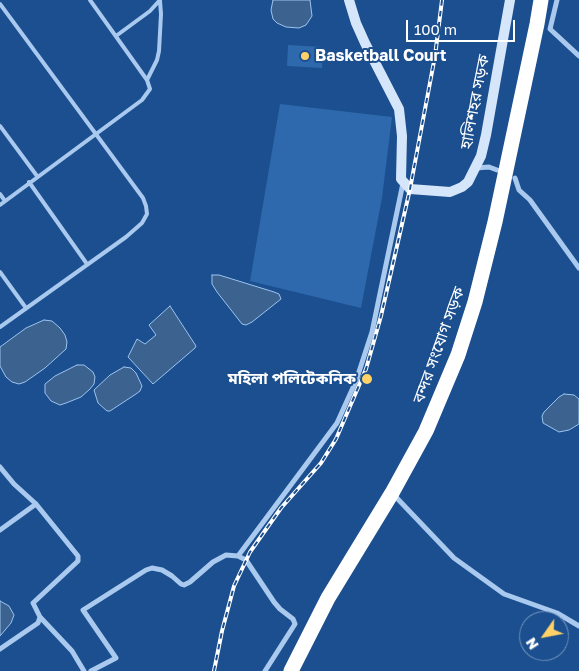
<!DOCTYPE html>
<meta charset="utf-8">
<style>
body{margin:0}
#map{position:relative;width:579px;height:671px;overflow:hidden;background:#1b4f8f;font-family:"Golos Text",sans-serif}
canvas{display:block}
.north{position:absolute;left:519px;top:611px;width:50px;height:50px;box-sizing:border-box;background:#1b4f8f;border:1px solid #7695bc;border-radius:50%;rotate:237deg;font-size:14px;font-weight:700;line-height:20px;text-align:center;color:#fff}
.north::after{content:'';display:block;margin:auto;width:18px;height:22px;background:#ffd166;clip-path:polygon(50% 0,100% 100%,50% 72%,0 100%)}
.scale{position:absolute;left:406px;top:20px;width:109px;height:22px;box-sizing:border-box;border:2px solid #fff;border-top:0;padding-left:6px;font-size:15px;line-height:18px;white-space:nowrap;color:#fff;-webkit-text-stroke:4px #1b4f8f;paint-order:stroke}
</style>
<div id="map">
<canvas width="579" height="671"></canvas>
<div class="north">N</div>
<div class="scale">100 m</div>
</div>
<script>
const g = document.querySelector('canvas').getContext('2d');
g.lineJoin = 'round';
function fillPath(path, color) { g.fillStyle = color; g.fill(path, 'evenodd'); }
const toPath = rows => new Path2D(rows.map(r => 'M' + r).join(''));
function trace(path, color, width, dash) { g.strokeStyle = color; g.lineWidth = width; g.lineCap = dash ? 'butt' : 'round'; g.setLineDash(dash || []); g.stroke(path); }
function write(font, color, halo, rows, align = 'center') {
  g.font = font + ' "Golos Text","Noto Sans Bengali",sans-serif'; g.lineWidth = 4; g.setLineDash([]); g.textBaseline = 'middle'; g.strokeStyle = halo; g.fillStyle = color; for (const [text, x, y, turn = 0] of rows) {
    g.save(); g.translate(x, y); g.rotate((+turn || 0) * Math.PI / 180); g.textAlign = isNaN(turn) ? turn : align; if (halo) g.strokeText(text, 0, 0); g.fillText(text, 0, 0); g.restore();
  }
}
const green = toPath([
 [288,45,323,47,322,68,287,66],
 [280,104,392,117,382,198,361,308,250,281]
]);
const water = toPath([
 [273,0,310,0,312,16,306,25,299,28,286,27,277,23,273,19,271,10,273,0],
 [212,275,219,275,274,292,279,294,281,299,252,322,246,325,242,324,217,292,212,284,212,275],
 [170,306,196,346,195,348,153,384,128,357,137,339,145,344,156,335,149,325,170,306],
 [44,320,52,321,60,328,65,335,67,342,66,349,45,368,25,382,19,384,12,382,6,377,0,366,0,347,26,328,44,320],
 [77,365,84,365,93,372,95,377,94,384,90,389,81,397,66,403,60,405,51,401,45,393,45,384,55,376,77,365],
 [124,367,131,368,136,373,142,386,140,391,136,394,110,411,107,411,98,403,94,390,110,375,124,367],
 [564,394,574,395,579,399,579,424,569,430,559,432,543,423,542,416,544,412,559,397,564,394],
 [0,601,9,606,14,615,11,623,0,636,0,601]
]);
const lane = toPath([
 [0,4,143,198,146,206,147,214,142,223,126,237,0,327],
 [116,36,150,11,160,0],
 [147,80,157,60,159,51,161,14,160,1],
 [0,126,37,176],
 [29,182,87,264],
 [0,194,5,201],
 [0,205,142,100,150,89,147,80,90,0],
 [0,272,26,308]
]);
const street = toPath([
 [557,0,550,29,579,56],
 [476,168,489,167,497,170],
 [515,178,519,190,530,200,579,268],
 [0,467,14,484,36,504,78,556,78,561,33,603,40,617,38,623,0,649],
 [393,494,454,558,504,594,557,613,579,626],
 [0,530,36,504],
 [238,556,337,423,356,381,372,332,403,183],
 [40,617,72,651,84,671],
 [91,671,116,658,83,610,146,570,152,568,162,570,172,576,181,584,184,585,190,582,213,562,226,555,238,556,246,560,274,602,280,609,293,619,295,624,265,671]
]);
const secondary = toPath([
 [349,0,356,23,365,43,399,109,402,136,401,179,410,189,450,192,462,187,468,182,481,156,486,135,510,0]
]);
const highway = toPath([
 [291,671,328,598,392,493,426,431,458,355,475,302,495,222,537,24,541,0]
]);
const rail = toPath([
 [214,671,222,631,234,586,250,552,281,508,321,463,336,439,366,369,381,316,410,189,435,56,442,0]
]);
const markers = [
 [305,56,5,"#ffd166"],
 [367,379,6,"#ffd166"]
];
const poiNames = [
 ["Basketball Court",315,56],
 ["মহিলা পলিটেকনিক",356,379,"right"]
];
const streetNames = [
 ["হালিশহর সড়ক",475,102,-79],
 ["বন্দর সংযোগ সড়ক",439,345,-70]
];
fillPath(green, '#2e69ad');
fillPath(water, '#3c6290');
trace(water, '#9cc4f0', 1);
trace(lane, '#a9c9ee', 4);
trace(street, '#a9c9ee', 5);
trace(secondary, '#d6e6fa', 10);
trace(highway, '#fff', 15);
trace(rail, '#fff', 4);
trace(rail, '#1b4f8f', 2, [5.5]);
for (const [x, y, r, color] of markers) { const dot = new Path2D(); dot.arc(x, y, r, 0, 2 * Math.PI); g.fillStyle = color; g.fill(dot); trace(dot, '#1b4f8f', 2); }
write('bold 16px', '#fff', '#1b4f8f', poiNames, 'left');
write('16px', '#fff', '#1b4f8f', streetNames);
</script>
